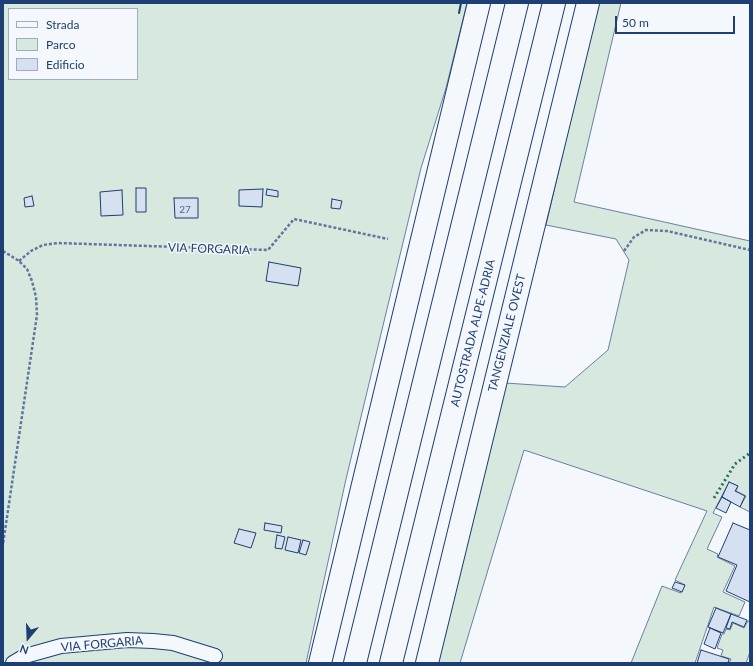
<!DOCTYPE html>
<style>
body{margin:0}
#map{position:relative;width:753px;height:666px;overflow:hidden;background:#f4f7fb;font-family:Lato,sans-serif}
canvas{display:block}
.frame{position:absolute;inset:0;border:4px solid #1d3f73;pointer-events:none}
.legend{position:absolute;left:8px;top:8px;width:130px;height:72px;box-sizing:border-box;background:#f4f7fb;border:1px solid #9eadc5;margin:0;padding:5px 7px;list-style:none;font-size:12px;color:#1d3f73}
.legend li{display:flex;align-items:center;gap:8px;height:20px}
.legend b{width:20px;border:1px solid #9eadc5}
.north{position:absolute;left:8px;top:618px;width:40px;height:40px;-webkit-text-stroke:3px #f4f7fb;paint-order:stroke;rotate:199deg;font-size:11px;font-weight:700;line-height:16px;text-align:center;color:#1d3f73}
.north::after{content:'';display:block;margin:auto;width:14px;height:18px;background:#1d3f73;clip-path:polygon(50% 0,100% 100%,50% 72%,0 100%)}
.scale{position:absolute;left:615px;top:16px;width:120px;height:18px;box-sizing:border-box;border:2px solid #1d3f73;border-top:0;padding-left:5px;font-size:12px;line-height:14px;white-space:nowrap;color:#1d3f73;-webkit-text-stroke:3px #f4f7fb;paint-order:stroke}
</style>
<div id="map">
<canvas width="753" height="666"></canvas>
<div class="frame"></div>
<ul class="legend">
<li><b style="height:5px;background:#f4f7fb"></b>Strada</li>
<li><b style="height:11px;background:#d7e8df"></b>Parco</li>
<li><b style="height:11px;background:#d5e0f0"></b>Edificio</li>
</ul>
<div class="north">N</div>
<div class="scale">50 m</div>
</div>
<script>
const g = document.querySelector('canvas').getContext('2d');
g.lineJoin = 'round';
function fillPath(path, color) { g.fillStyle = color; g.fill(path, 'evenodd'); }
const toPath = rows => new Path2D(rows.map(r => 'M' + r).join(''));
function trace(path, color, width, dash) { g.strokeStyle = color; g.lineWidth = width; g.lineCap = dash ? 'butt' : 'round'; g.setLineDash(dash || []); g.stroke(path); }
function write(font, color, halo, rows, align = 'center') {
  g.font = font + ' Lato,sans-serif'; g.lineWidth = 3; g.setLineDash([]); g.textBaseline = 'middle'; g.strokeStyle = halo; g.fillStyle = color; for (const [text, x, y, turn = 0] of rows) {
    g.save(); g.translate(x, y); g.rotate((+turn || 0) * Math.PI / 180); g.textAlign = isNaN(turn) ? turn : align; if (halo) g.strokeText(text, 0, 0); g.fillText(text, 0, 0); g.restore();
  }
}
const green = toPath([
 [3,3,467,3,446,88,421,168,346,479,306,663,3,663,3,3],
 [9,9,137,9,137,79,9,79,9,9],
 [598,3,621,3,574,202,750,241,750,512,740,507,746,496,736,491,738,486,729,482,713,513,722,517,707,549,718,554,717,557,735,566,723,592,745,602,739,616,714,607,695,663,631,663,662,586,681,593,685,585,675,580,707,511,524,450,460,663,438,663,505,383,565,387,608,350,629,260,616,239,546,225,598,3],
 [748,621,750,622,750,652,746,663,729,663,731,659,721,656,723,650,717,648,722,634,724,634,726,629,730,630,733,623,744,628,748,621]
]);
const building = toPath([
 [136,188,146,188,146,212,136,212,136,188],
 [263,189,262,207,239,206,239,190,263,189],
 [267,189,278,191,278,197,266,195,267,189],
 [122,190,123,215,101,216,100,192,122,190],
 [32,196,34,206,25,207,24,198,32,196],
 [174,198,198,198,198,218,175,218,174,198],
 [332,199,342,201,340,209,331,208,332,199],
 [269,262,301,268,298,286,266,281,269,262],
 [729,482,738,486,735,491,745,496,740,507,722,497,729,482],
 [722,497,731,502,726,513,716,508,722,497],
 [265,523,282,526,281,533,264,530,265,523],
 [733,523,750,530,750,602,726,591,737,565,718,557,733,523],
 [239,529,256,533,251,548,234,543,239,529],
 [277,535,285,537,282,549,275,548,277,535],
 [288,537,301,540,298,553,285,550,288,537],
 [303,540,310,542,306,555,299,553,303,540],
 [675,582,685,585,682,592,672,588,675,582],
 [716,608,731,614,723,633,708,627,716,608],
 [731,614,747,620,744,627,732,622,730,629,726,628,731,614],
 [710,628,721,633,715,649,704,644,710,628],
 [701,650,729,659,728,663,697,663,701,650]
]);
const path = toPath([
 [3,251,19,261,27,269,32,281,36,297,37,315,3,544],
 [624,251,634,237,646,230,667,231,750,250],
 [19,261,31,251,43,245,58,243,268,250,294,219,388,239]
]);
const minor = toPath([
 [13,663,25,656,61,646,127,640,153,641,173,643,215,656]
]);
const trunk = toPath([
 [320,663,479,3],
 [427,663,588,3]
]);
const motorway = toPath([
 [355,663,517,3],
 [391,663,554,3]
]);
const hedge = toPath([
 [714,498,735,464,750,453]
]);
const wall = toPath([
 [459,13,461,3]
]);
const numberNames = [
 ["27",185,210]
];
const streetNames = [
 ["VIA FORGARIA",209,249,2],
 ["AUTOSTRADA ALPE-ADRIA",473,333,-76],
 ["TANGENZIALE OVEST",507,333,-76],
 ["VIA FORGARIA",102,644,-5]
];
fillPath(green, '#d7e8df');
trace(green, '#687fa3', 1);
fillPath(building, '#d5e0f0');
trace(building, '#1d3f73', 1);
trace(minor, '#1d3f73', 16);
trace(trunk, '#1d3f73', 24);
trace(motorway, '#1d3f73', 24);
trace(path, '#5e769c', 2.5, [3, 2]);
trace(minor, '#f4f7fb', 14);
trace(trunk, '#f4f7fb', 22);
trace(motorway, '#f4f7fb', 22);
trace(hedge, '#2c6c60', 3, [2, 3]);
trace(wall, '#1d3f73', 2);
write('10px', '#4b6792', null, numberNames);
write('12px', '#1d3f73', '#f4f7fb', streetNames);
</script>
